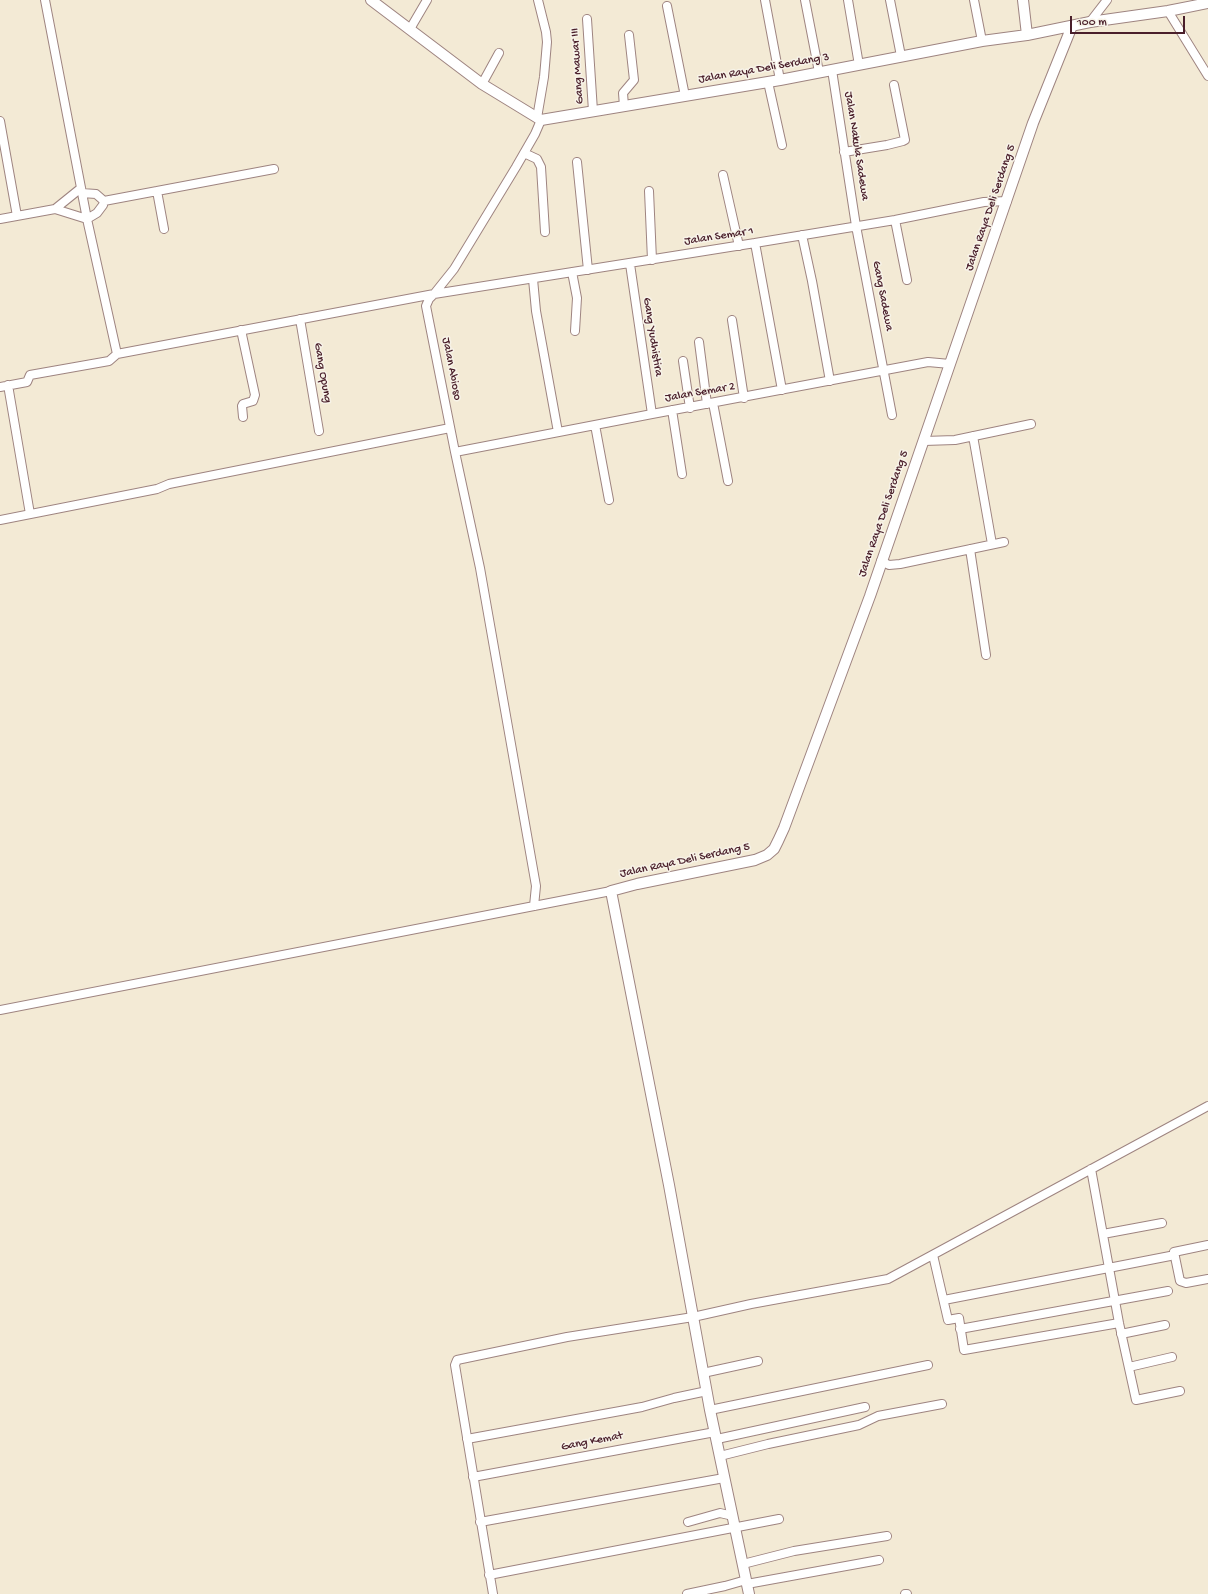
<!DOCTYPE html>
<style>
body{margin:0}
#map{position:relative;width:1208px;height:1594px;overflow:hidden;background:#f3ead5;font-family:"Gochi Hand",sans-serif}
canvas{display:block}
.scale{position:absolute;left:1070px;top:16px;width:115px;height:18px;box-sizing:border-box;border:2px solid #4a1f2b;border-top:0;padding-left:5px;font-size:12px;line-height:14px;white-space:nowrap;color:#4a1f2b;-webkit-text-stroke:3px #f7f3e8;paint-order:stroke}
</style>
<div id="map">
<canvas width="1208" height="1594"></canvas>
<div class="scale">100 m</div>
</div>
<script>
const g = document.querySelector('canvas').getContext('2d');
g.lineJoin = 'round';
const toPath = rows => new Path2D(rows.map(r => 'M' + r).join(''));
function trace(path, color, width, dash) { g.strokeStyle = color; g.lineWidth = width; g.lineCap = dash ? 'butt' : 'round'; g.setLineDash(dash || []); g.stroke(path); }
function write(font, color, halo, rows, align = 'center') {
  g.font = font + ' "Gochi Hand",sans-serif'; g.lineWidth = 3; g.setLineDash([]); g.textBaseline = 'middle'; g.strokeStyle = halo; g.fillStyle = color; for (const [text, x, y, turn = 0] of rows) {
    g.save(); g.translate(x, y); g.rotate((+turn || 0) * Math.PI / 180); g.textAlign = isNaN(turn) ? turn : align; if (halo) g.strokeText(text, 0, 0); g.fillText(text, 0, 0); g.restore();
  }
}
const minor = toPath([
 [45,0,87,219,117,354,434,294,755,243,895,220,984,202,1007,201],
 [765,0,780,80],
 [805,0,819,72],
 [848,0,859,65],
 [890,0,901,56],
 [974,0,982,41],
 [667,6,685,96],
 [1168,11,1208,76],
 [587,19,593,111],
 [1090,22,1107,0],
 [410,29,427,0],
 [832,70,856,226,892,415],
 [768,82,782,145],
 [482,84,499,53],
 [624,106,623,93,634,80,629,35],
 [537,118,544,77,547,42,546,32,538,0],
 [0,121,17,216],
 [844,152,887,145,903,141,905,140,894,85],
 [524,153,537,159,541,167,545,232],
 [577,162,588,270],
 [723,175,739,246],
 [157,191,164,229],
 [649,191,652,260],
 [82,193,96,194,104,201],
 [104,201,274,169],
 [55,209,81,188],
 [0,219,55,209,87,219,97,213,103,205,104,201],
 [895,220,907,280],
 [802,235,812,281,830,381],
 [755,243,782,390],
 [630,264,652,414],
 [572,272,577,298,575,331],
 [533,279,536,311,558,432],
 [300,319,319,431],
 [732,320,744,398],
 [241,330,255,395,253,401,243,404,242,406,243,417],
 [699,342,707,404],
 [683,361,690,408],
 [8,385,30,514],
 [0,387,27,382,30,375,109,361,117,354],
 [713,403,728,481],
 [672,410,682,474],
 [595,425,609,500],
 [973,436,992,544],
 [924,441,955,440,1031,424],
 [455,452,652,414,928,362,950,364],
 [0,520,157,489,169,484,450,428],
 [970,549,986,655],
 [881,561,889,565,900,564,1004,542],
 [534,906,536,886,480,568,455,452,426,306,429,299,434,294,454,269,516,167,535,134,541,120],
 [0,1010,611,891],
 [1091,1169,1119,1323,1136,1400,1180,1391],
 [1103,1234,1162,1223],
 [1208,1245,1174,1252,1180,1281,1186,1283,1208,1279],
 [933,1255,948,1320,959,1318,964,1350,1119,1323],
 [944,1300,1170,1256],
 [960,1329,1168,1291],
 [1121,1334,1165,1325],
 [1129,1367,1172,1357],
 [703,1373,758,1361],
 [710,1410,928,1365],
 [467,1439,642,1407,674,1398,707,1391],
 [717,1439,865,1407],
 [720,1456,768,1444,859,1425,878,1416,942,1404],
 [473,1477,715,1432],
 [480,1522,724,1478],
 [688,1522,720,1513,733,1516],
 [743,1564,794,1551,887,1536],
 [489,1575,779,1519],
 [747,1584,879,1560],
 [493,1594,455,1365,457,1360,567,1337,693,1317,751,1304,888,1279,1208,1106],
 [687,1594,725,1586,746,1580],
 [905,1594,907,1594]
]);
const tertiary = toPath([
 [371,0,482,84,541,120,780,80,982,41,1027,35,1090,22,1168,11,1208,3],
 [1023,0,1027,35],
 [749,1594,710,1410,669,1185,611,891,637,884,755,860,767,855,774,849,778,841,784,828,870,596,1033,123,1072,26]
]);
const streetNames = [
 ["Gang Mawar III",578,66,-94],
 ["Jalan Raya Deli Serdang 3",764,69,-10],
 ["Jalan Nakula Sadewa",856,146,81],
 ["Jalan Raya Deli Serdang 5",991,208,-71],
 ["Jalan Semar 1",719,237,-9],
 ["Gang Sadewa",882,296,79],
 ["Gang Yudhistira",652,337,81],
 ["Jalan Abioso",451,369,79],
 ["Gang Opung",322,373,80],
 ["Jalan Semar 2",700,393,-10],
 ["Jalan Raya Deli Serdang 5",884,514,-71],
 ["Jalan Raya Deli Serdang 5",685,861,-12],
 ["Gang Kemat",592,1442,-11]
];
trace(minor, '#9e8480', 10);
trace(tertiary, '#9e8480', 12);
trace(minor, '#fff', 8);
trace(tertiary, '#fff', 10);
write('12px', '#4a1f2b', '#f7f3e8', streetNames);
</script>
